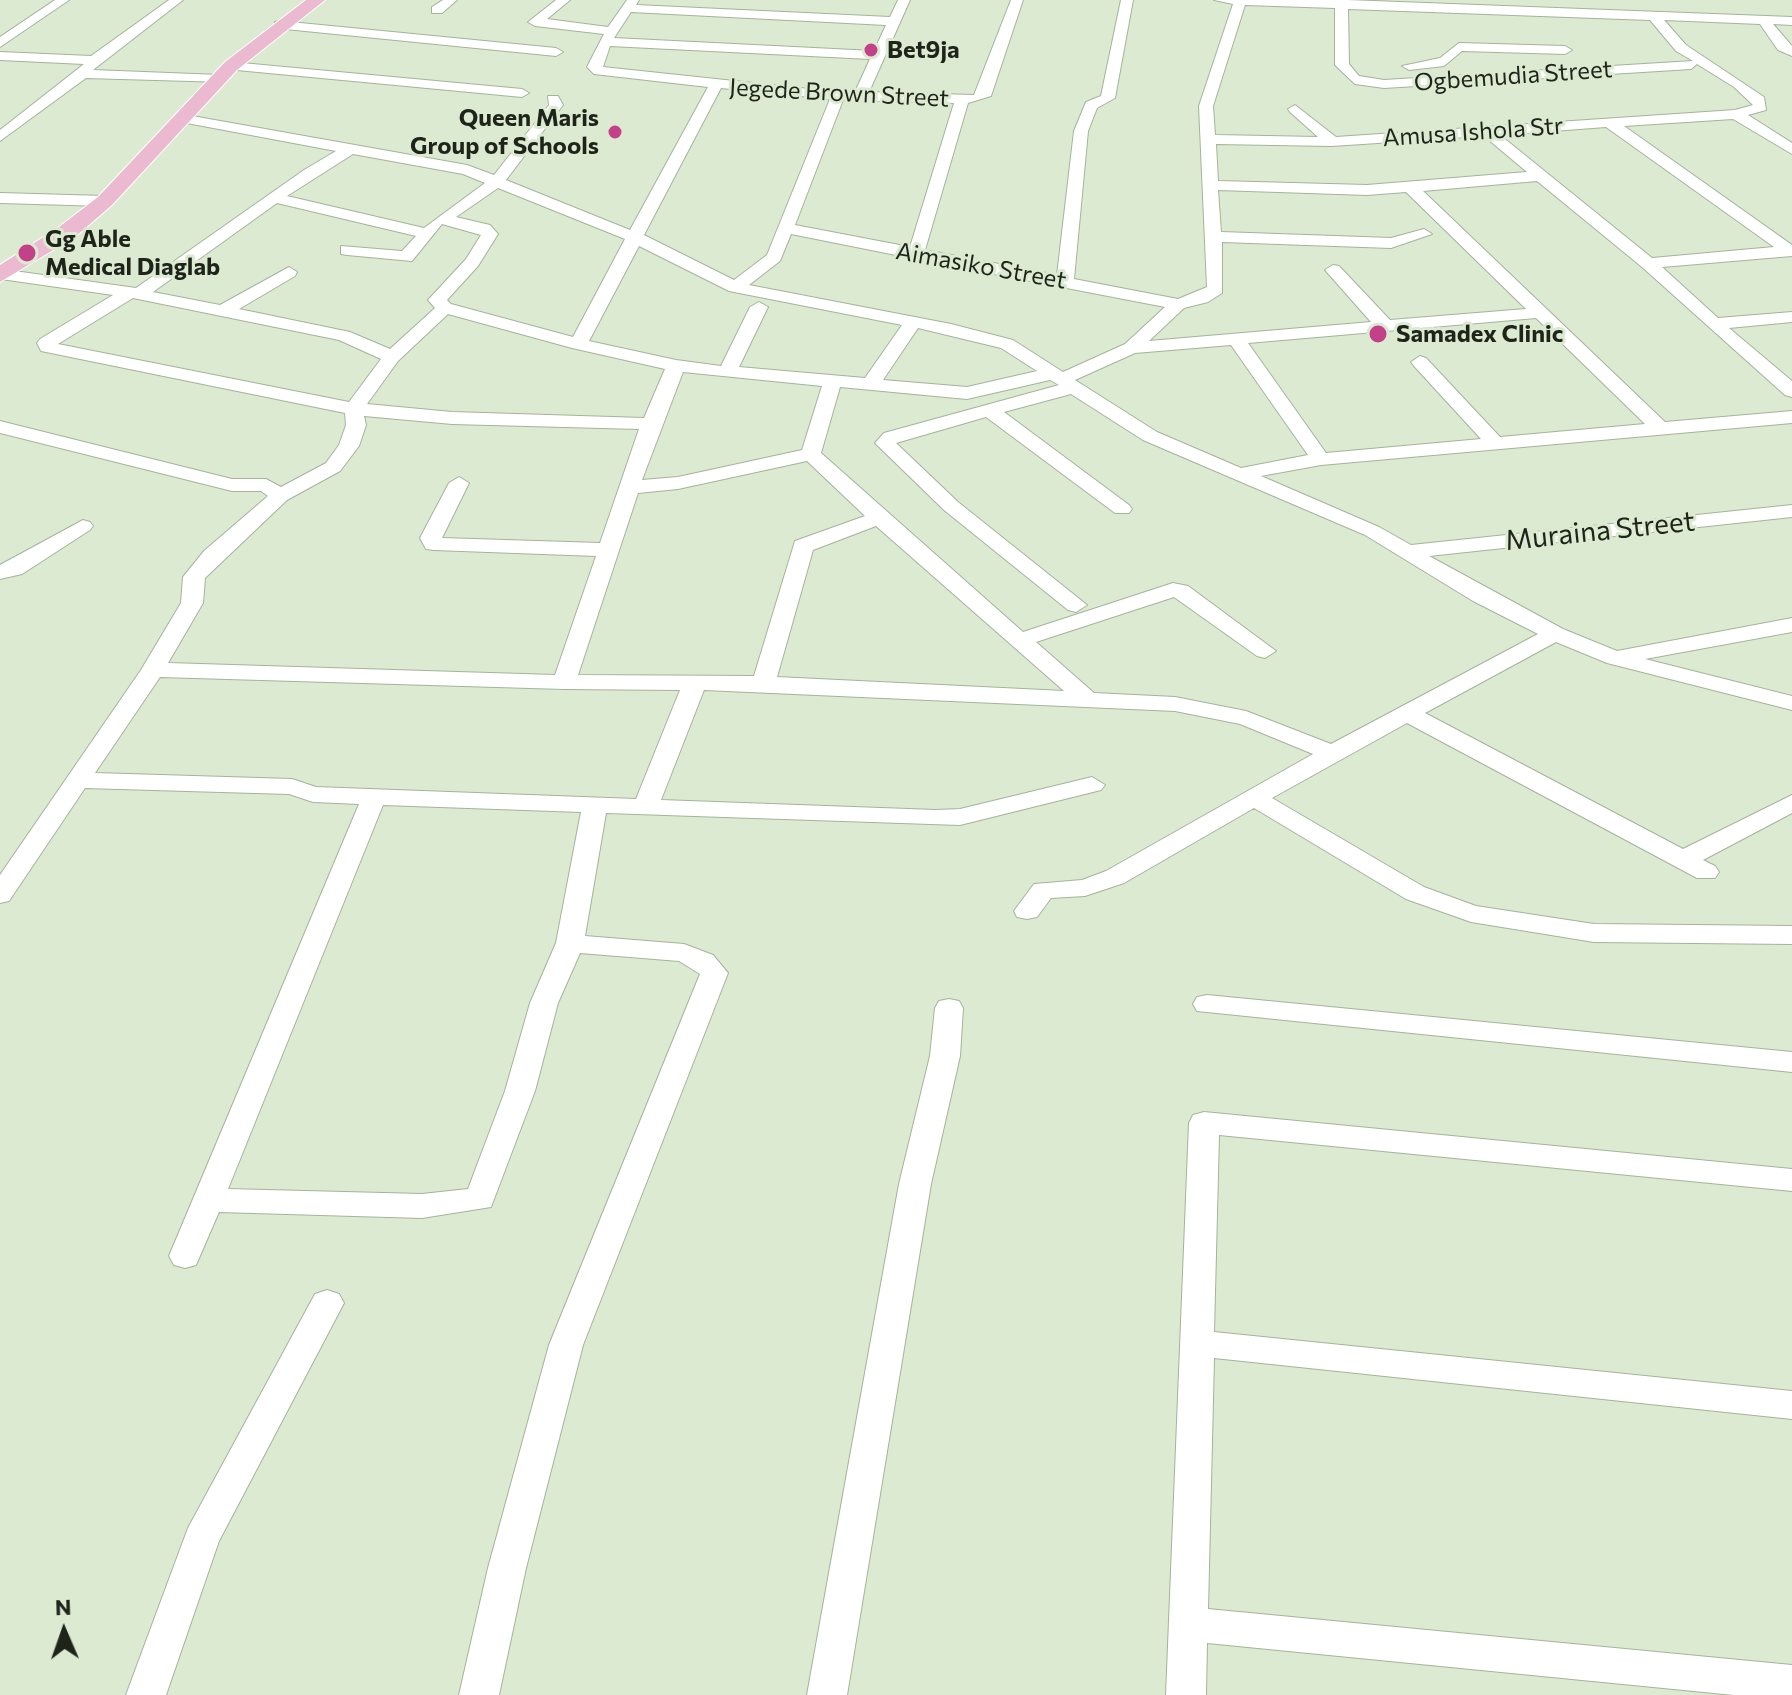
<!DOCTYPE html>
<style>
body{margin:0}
#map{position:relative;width:1792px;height:1695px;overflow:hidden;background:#dcead1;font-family:Commissioner,sans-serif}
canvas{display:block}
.north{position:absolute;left:24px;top:1591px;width:80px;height:80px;-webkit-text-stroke:6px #dcead1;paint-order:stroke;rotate:358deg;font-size:22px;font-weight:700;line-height:32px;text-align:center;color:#1f241b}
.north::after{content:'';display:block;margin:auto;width:28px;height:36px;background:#1f241b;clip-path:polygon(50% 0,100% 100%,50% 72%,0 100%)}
</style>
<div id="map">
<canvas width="1792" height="1695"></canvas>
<div class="north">N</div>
</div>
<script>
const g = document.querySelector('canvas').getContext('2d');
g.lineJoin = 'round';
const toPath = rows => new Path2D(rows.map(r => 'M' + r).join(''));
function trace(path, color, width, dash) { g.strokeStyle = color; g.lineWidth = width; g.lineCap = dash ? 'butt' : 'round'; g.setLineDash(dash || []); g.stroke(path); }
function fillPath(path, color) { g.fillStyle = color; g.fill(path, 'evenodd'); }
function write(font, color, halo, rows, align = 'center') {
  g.font = font + ' Commissioner,sans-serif'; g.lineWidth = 6; g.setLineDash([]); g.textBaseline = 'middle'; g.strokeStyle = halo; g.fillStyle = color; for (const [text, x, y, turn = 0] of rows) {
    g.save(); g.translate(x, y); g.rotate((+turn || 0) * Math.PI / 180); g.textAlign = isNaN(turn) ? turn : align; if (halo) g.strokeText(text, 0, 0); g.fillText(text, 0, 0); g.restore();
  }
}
const minor = toPath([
 [55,0,69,0,0,47,0,37,55,0],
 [169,0,183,0,93,70,220,75,227,79,225,82,86,78,0,141,0,130,84,64,0,60,0,52,91,56,169,0],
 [443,0,457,0,442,13,432,13,432,7,443,0],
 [556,0,570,0,547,19,608,27,627,0,639,0,636,5,890,17,898,0,910,0,869,92,974,95,1011,0,1023,0,991,96,968,103,925,250,1057,275,1074,131,1086,102,1101,96,1121,0,1133,0,1115,98,1097,108,1088,131,1074,279,1178,299,1207,287,1199,106,1233,4,1214,0,1347,0,1792,17,1792,25,1773,24,1792,46,1792,56,1778,50,1760,24,1664,20,1686,45,1764,97,1766,110,1748,115,1792,143,1792,154,1733,119,1624,126,1792,245,1792,256,1662,267,1718,318,1792,312,1792,322,1729,328,1792,381,1792,397,1785,395,1642,267,1537,181,1423,191,1665,422,1792,411,1792,423,1321,465,1261,476,1379,527,1411,545,1792,505,1792,517,1429,556,1563,629,1617,651,1792,618,1792,632,1645,659,1792,696,1792,710,1607,663,1556,642,1425,713,1683,849,1792,795,1792,813,1703,860,1715,866,1719,872,1715,878,1697,878,1407,723,1272,798,1424,887,1476,906,1594,924,1792,926,1792,944,1594,942,1471,922,1406,899,1254,808,1124,883,1085,896,1051,898,1037,917,1027,919,1017,917,1014,911,1034,884,1082,880,1106,871,1313,754,1240,724,1175,711,704,690,661,800,936,810,960,809,1092,777,1105,785,1101,790,960,825,606,813,585,936,684,944,713,955,728,973,583,1345,526,1568,499,1695,459,1695,488,1568,549,1345,700,974,679,961,580,953,558,1003,535,1091,491,1207,422,1218,219,1212,196,1265,185,1268,174,1265,169,1256,359,804,313,802,289,794,85,788,9,901,0,903,0,875,141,670,181,603,183,577,204,551,268,496,261,491,232,491,0,433,0,421,232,479,266,479,281,487,326,463,339,445,346,425,345,413,41,351,37,343,40,339,113,295,1,279,0,269,136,288,304,170,336,151,176,121,174,118,181,114,467,165,494,175,549,105,548,96,558,96,563,105,506,180,630,230,708,87,594,74,587,67,604,34,535,26,528,22,556,0],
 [1245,5,1335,8,1335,65,1355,84,1384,88,1691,69,1697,64,1734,87,1753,105,1735,110,1336,137,1295,105,1288,109,1290,112,1318,137,1215,135,1213,106,1245,5],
 [1348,9,1650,20,1676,51,1693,61,1384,80,1359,76,1349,64,1348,9],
 [631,12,886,25,874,51,614,38,631,12],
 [610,46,870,59,855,92,838,92,603,67,610,46],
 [721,88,830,99,767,255,734,280,644,235,721,88],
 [843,100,954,103,910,247,795,225,843,100],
 [1606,127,1774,247,1652,258,1500,135,1606,127],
 [1484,136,1527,172,1367,185,1218,181,1216,144,1332,146,1484,136],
 [353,154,463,174,485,183,424,228,287,196,353,154],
 [498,188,625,239,573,337,451,304,447,300,478,266,498,234,490,225,456,217,498,188],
 [1218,190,1367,195,1406,192,1526,309,1390,320,1339,266,1333,265,1325,270,1371,322,1149,341,1184,308,1208,302,1222,293,1222,242,1391,248,1432,234,1424,229,1391,238,1221,232,1218,190],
 [277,203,416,236,402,251,341,246,341,254,347,255,412,261,442,224,481,235,466,259,428,300,435,308,390,349,350,332,239,309,295,276,297,272,289,267,220,305,153,292,277,203],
 [791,234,916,259,1165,307,1125,344,1063,372,1013,340,951,324,749,285,780,261,791,234],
 [639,246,729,291,902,325,865,378,739,367,768,307,759,302,750,307,721,366,676,360,589,341,639,246],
 [133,298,339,340,381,359,349,402,58,344,133,298],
 [448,314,572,348,665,369,644,418,452,412,367,404,398,361,448,314],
 [1536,318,1645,424,1500,437,1426,358,1420,356,1411,362,1414,366,1481,439,1326,453,1248,343,1536,318],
 [918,328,1001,348,1037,371,967,387,883,380,918,328],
 [1231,345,1308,455,1241,468,1157,432,1075,380,1135,353,1231,345],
 [683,372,822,386,802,450,678,477,642,480,683,372],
 [1050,380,1059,385,884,433,875,443,944,510,1068,610,1076,612,1087,605,958,502,896,443,986,417,1115,513,1129,513,1132,509,1129,505,1004,412,1071,394,1143,440,1365,535,1473,601,1538,634,1331,744,1246,711,1175,697,1094,693,1036,642,1174,597,1257,656,1265,658,1276,651,1188,586,1173,583,1023,632,821,453,840,387,967,399,1050,380],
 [364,416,452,424,639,429,600,543,442,538,469,483,459,477,449,483,420,538,426,549,434,550,596,556,555,675,168,663,203,603,205,578,287,500,340,471,359,446,366,425,364,416],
 [807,461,865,516,795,541,754,676,578,675,638,493,678,489,807,461],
 [876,526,1064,691,777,677,813,550,876,526],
 [160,677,564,689,680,690,636,799,316,787,292,779,95,773,160,677],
 [383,805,581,812,556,943,530,1003,505,1091,468,1189,422,1194,228,1189,383,805],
 [280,21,556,48,563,52,556,56,275,28,275,22,280,21],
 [1459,43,1565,46,1572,50,1565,54,1462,51,1444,66,1409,70,1402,66,1440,58,1459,43],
 [231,62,522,89,529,93,522,97,226,69,226,63,231,62],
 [0,193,105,196,113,201,105,206,0,203,0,193],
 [83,520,90,522,93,526,90,530,22,574,0,579,0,565,83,520],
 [1207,995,1792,1052,1792,1072,1197,1011,1193,1004,1197,997,1207,995],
 [949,999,959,1001,963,1008,960,1056,931,1184,847,1695,807,1695,899,1184,930,1056,935,1008,939,1001,949,999],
 [1204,1112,1792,1169,1792,1191,1219,1135,1214,1332,1792,1391,1792,1419,1214,1358,1208,1609,1792,1665,1792,1695,1734,1695,1207,1643,1206,1695,1166,1695,1189,1123,1193,1115,1204,1112],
 [327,1290,339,1294,344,1303,219,1541,166,1695,126,1695,188,1528,315,1294,327,1290]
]);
const major = toPath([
 [306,0,325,0,237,70,112,205,75,237,0,282,0,265,59,227,98,197,225,62,306,0]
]);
const markers = [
 [871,50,8,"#c34188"],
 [615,132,8,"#c34188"],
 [27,253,10,"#c34188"],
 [1378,334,10,"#c34188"]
];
const farPoinames = [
 ["Bet9ja",887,50],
 ["Queen Maris",599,118,"right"],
 ["Group of Schools",599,146,"right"],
 ["Gg Able",45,239],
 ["Medical Diaglab",45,267],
 ["Samadex Clinic",1396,334]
];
const farStreetnames = [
 ["Ogbemudia Street",1513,76,-4],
 ["Jegede Brown Street",839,93,3],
 ["Amusa Ishola Str",1473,132,-4],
 ["Aimasiko Street",981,266,10]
];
const streetNames = [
 ["Muraina Street",1600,531,-6]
];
trace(minor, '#a5b39b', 2);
trace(major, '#fff', 2);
fillPath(minor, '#fff');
fillPath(major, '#ebbad1');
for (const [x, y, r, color] of markers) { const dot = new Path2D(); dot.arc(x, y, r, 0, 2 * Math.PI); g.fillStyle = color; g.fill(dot); trace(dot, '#dcead1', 3); }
write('bold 24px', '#1f241b', '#dcead1', farPoinames, 'left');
write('24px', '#1f241b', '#dcead1', farStreetnames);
write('28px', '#1f241b', '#dcead1', streetNames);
</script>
